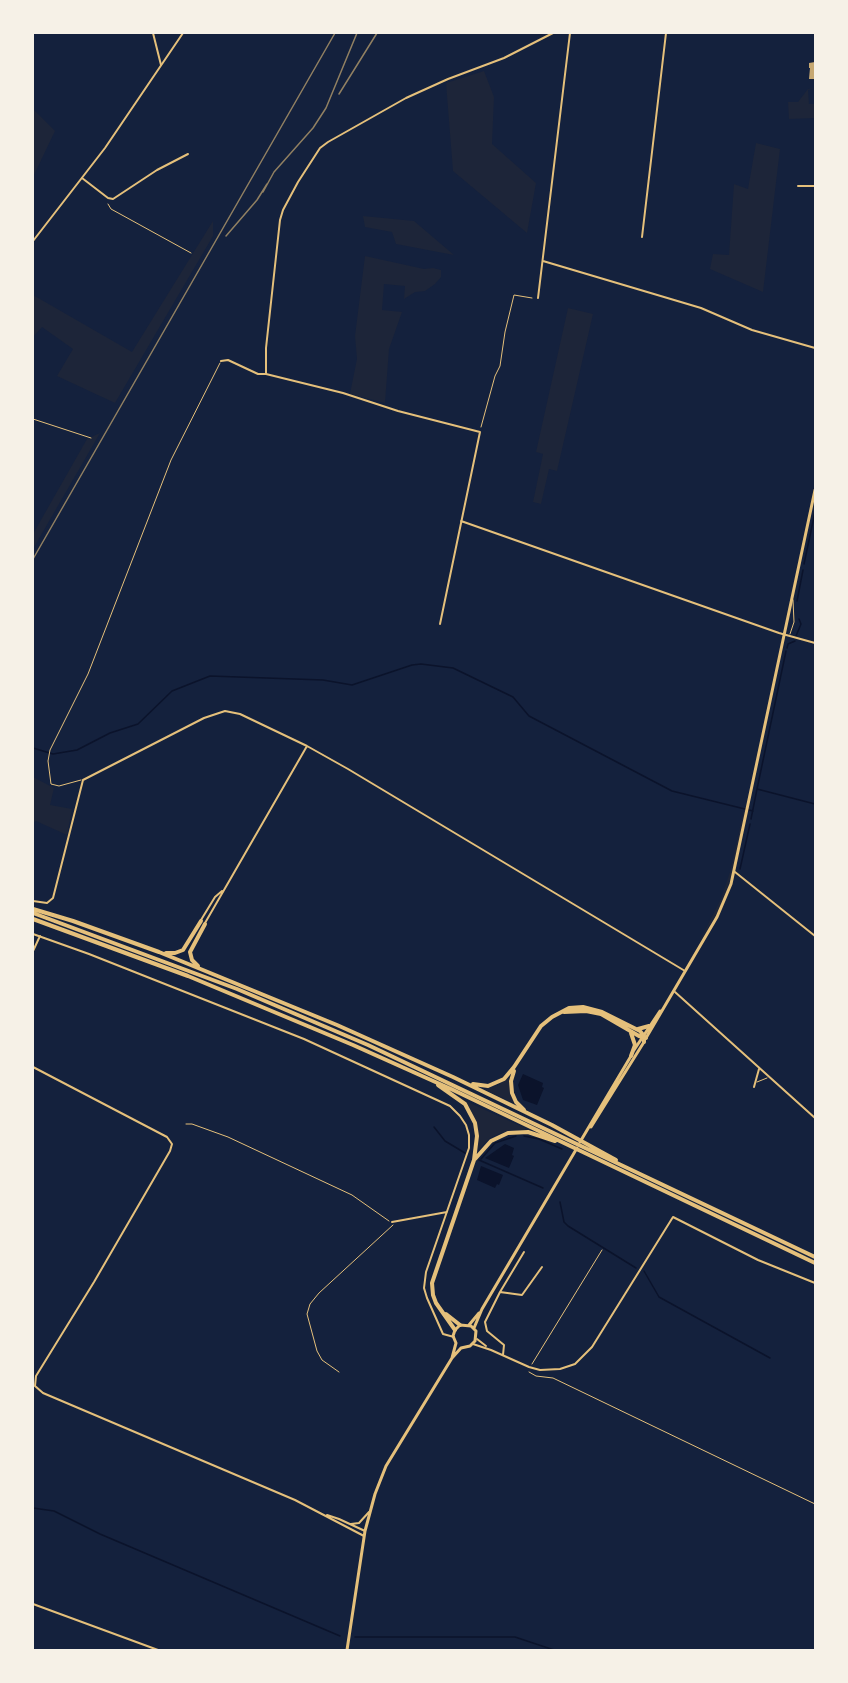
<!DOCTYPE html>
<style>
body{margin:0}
#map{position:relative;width:848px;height:1683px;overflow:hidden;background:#14213d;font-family:"Golos Text",sans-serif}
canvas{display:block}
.frame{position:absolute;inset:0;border:34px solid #f6f1e7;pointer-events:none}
</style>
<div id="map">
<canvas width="848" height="1683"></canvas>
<div class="frame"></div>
</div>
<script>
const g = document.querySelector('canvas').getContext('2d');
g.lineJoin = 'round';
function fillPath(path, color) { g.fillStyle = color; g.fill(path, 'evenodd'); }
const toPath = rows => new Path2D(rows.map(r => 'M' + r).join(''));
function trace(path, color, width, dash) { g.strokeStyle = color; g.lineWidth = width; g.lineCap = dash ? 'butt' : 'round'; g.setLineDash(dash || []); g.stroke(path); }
const green = toPath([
 [484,71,494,97,492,144,536,183,527,233,453,171,446,83],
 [815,88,808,90,809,104,815,104,815,118,789,119,788,102,798,102,808,89],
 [33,109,55,131,33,177],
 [756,143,780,149,763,292,710,269,713,254,729,255,734,184,748,189],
 [363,216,414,221,454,255,396,244,392,232,365,227],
 [213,221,213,236,115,403,57,376,73,349,42,327,33,337,33,295,132,352],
 [365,256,424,269,433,268,441,270,441,277,435,284,425,291,415,292,404,299,405,286,384,284,382,310,402,312,389,349,385,403,350,394,357,359,355,336],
 [568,308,593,314,557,471,549,469,541,504,533,502,543,454,536,452],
 [100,433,33,549,33,534,87,439],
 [33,777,54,788,50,805,72,809,67,835,36,821,33,823],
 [744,810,746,810,730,881,719,910,697,946,721,899,730,872],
 [510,1077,510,1091,515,1104,484,1089,498,1085],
 [461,1099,525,1128,525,1130,501,1133,490,1138,477,1151,479,1137,476,1122,470,1108]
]);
const water = toPath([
 [523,1074,543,1083,542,1087,544,1088,537,1105,523,1100,518,1085],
 [505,1144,514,1148,512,1155,514,1156,509,1168,485,1158],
 [481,1166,503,1175,499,1185,497,1184,495,1188,477,1180]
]);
const stream = toPath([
 [804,564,815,512],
 [797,601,803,570],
 [796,636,801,624,799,619],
 [787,648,788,644,795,641],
 [33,748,53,754,77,750,110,733,138,724,172,691,210,676,323,680,352,685,412,665,421,664,453,668,513,697,529,716,672,791,753,811],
 [757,789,786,651],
 [751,819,757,789,815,804],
 [740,869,750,824],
 [434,1127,445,1141,465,1153],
 [524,1136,539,1139,562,1149],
 [481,1159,495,1143,516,1136],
 [479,1160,543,1188],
 [560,1202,564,1222,568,1226,636,1268],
 [644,1271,659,1297,770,1358],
 [33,1508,54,1511,100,1534,340,1636],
 [355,1637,515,1637,554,1650]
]);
const building = toPath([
 [815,62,815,79,809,79,810,68,809,68,809,63]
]);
const path = toPath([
 [108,204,111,209,191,253],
 [33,419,91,438],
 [481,427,495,376,500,366,505,332,514,295,532,298],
 [186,1124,192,1124,228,1137,352,1195,389,1221],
 [532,1364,602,1250],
 [339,1372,322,1360,317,1351,307,1314,310,1304,319,1293,393,1225],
 [529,1372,536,1376,553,1378,815,1504]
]);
const service = toPath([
 [790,634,794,622,793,600],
 [81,780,59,786,51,784,48,761,50,750,88,674,171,460,220,363],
 [757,1082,767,1078]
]);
const minor = toPath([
 [153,33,161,65],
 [82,178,108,198,113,199,157,170,188,154],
 [798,186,815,186],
 [642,237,666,33],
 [543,261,701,308,752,330,815,348],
 [538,298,570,33],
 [221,361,228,360,258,374,266,374,343,393,398,411,480,432,440,624],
 [266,374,266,348,280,220,283,210,298,182,320,148,328,142,406,98,448,79,504,58,553,33],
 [461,521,779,633,815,643],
 [735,872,815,936],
 [33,901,47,903,53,898,83,780,204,718,225,711,240,714,307,746,348,769,685,971],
 [201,920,215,897,222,891],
 [205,923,307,746],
 [33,934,89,954,304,1039,450,1106,460,1116,466,1125,469,1135,469,1148,426,1272,424,1288,427,1298,443,1334,454,1337],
 [33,951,40,936],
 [675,992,815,1118],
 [33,1067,167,1137,172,1144,170,1151,94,1282,36,1376,35,1386,43,1393,295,1500,364,1536],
 [754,1087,759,1069],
 [392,1222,447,1212],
 [500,1292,522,1295,542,1267],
 [477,1339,486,1346],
 [473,1344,491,1350,529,1367,540,1370,560,1369,575,1364,592,1347,673,1217,758,1260,815,1283],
 [503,1355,504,1345,487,1331,485,1322,500,1292,524,1252],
 [327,1515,339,1519,365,1531],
 [351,1524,359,1523,369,1512],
 [33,1604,158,1650]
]);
const tertiary = toPath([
 [33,241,105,148,183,33]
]);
const secondary = toPath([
 [646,1038,717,917,731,884,815,490],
 [634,1050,660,1011]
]);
const primary = toPath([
 [591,1127,644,1042],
 [580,1142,631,1056],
 [469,1325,479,1313],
 [474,1328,482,1309,577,1148],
 [347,1650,365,1531,375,1494,386,1466,452,1358,461,1348,470,1346,475,1341,476,1331,471,1326,460,1325,455,1330,453,1336,456,1343,452,1358]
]);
const motorway = toPath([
 [33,909,73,921,159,952,337,1025,453,1077,552,1125,616,1160],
 [33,913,237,989,368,1045,815,1257],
 [33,919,188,976,353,1045,451,1089,815,1263],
 [166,953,175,953,183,950,201,921],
 [198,966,192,960,190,952,205,924],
 [564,1012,586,1011,601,1014,639,1036,646,1038],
 [638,1029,649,1026],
 [631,1056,635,1045,631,1033],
 [514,1071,511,1081,512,1093,516,1102,524,1110],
 [473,1084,488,1086,504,1079,514,1067,541,1026,552,1017,569,1008,583,1007,602,1012,640,1031,644,1036,644,1042],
 [438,1085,465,1104,475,1123,477,1136,474,1160,432,1283,433,1295,436,1303,455,1330],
 [475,1159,491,1141,508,1133,528,1132,555,1141],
 [446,1314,460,1325]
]);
const rail = toPath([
 [339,94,377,33],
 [263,192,274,172,313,128,326,108,357,33],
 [226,236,257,200,267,184],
 [33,559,335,33]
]);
fillPath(green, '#1d2539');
fillPath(water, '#0b132b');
trace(stream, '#0b132b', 1.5);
fillPath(building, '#c6a872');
trace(path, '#e5c07b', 1);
trace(service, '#e5c07b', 1);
trace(minor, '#e5c07b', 2);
trace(tertiary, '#e5c07b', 2);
trace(secondary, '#e5c07b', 3);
trace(primary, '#e5c07b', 3);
trace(motorway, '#e5c07b', 4);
trace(rail, '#918062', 1.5);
</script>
